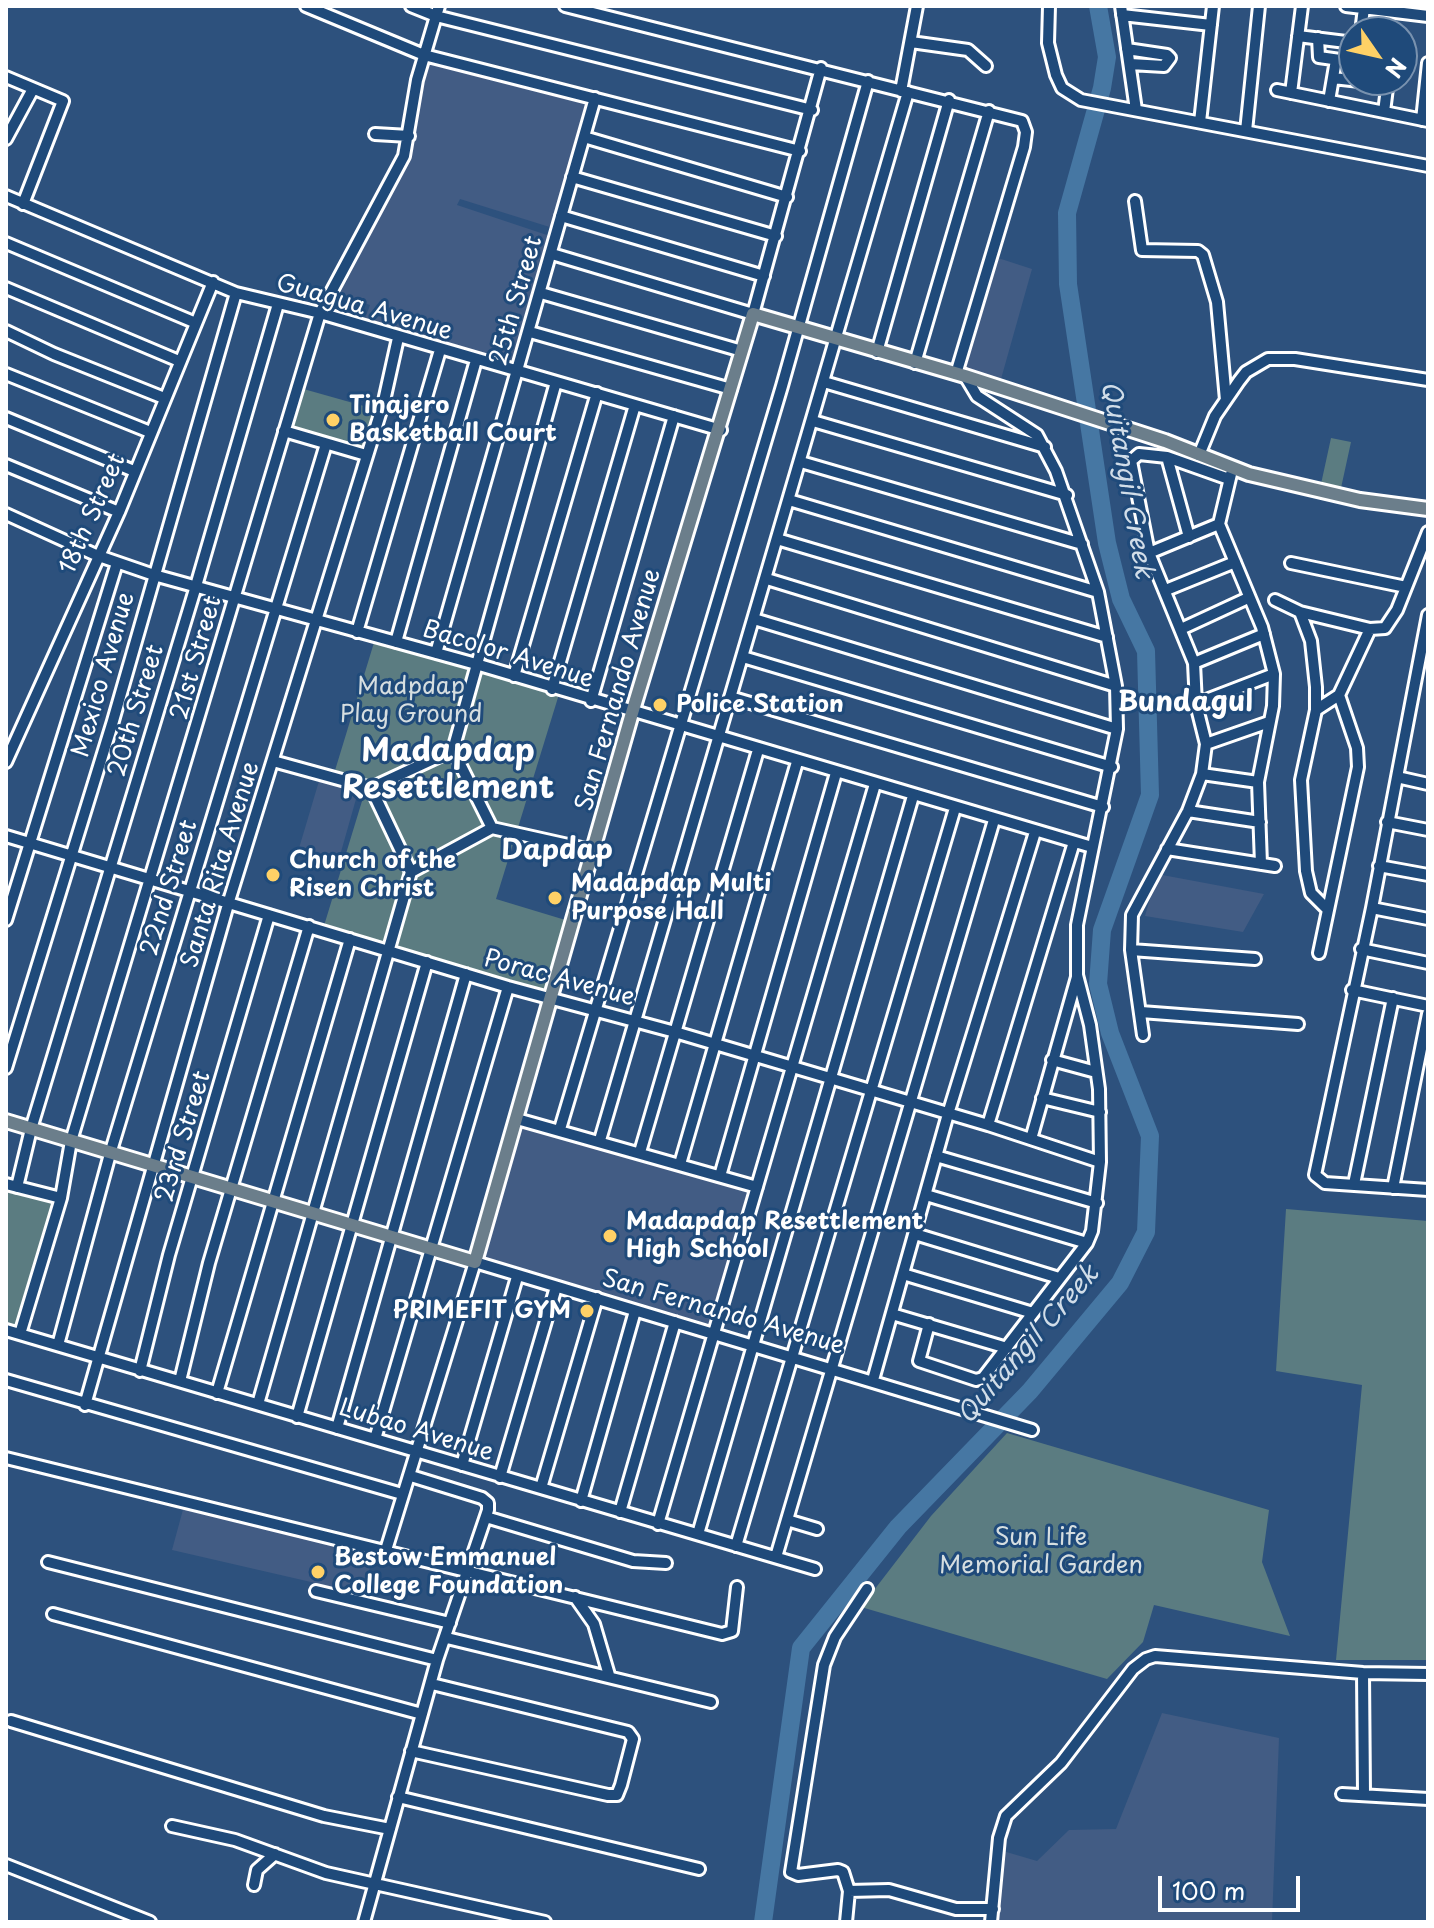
<!DOCTYPE html>
<style>
body{margin:0}
#map{position:relative;width:1434px;height:1928px;overflow:hidden;background:#2d517d;font-family:"Playpen Sans",sans-serif}
canvas{display:block}
.frame{position:absolute;inset:0;border:8px solid #fff;pointer-events:none}
.north{position:absolute;left:1338px;top:16px;width:80px;height:80px;box-sizing:border-box;background:#1f4a7a;border:2px solid #7992af;border-radius:50%;rotate:124deg;font-size:22px;font-weight:700;line-height:32px;text-align:center;color:#fff}
.north::after{content:'';display:block;margin:auto;width:28px;height:36px;background:#ffd166;clip-path:polygon(50% 0,100% 100%,50% 72%,0 100%)}
.scale{position:absolute;left:1158px;top:1876px;width:142px;height:36px;box-sizing:border-box;border:4px solid #fff;border-top:0;padding-left:10px;font-size:24px;line-height:28px;white-space:nowrap;color:#fff;-webkit-text-stroke:6px #1f4a7a;paint-order:stroke}
</style>
<div id="map">
<canvas width="1434" height="1928"></canvas>
<div class="frame"></div>
<div class="north">N</div>
<div class="scale">100 m</div>
</div>
<script>
const g = document.querySelector('canvas').getContext('2d');
g.lineJoin = 'round';
function fillPath(path, color) { g.fillStyle = color; g.fill(path, 'evenodd'); }
const toPath = rows => new Path2D(rows.map(r => 'M' + r).join(''));
function trace(path, color, width, dash) { g.strokeStyle = color; g.lineWidth = width; g.lineCap = dash ? 'butt' : 'round'; g.setLineDash(dash || []); g.stroke(path); }
function write(font, color, halo, rows, align = 'center') {
  g.font = font + ' "Playpen Sans",sans-serif'; g.lineWidth = 6; g.setLineDash([]); g.textBaseline = 'middle'; g.strokeStyle = halo; g.fillStyle = color; for (const [text, x, y, turn = 0] of rows) {
    g.save(); g.translate(x, y); g.rotate((+turn || 0) * Math.PI / 180); g.textAlign = isNaN(turn) ? turn : align; if (halo) g.strokeText(text, 0, 0); g.fillText(text, 0, 0); g.restore();
  }
}
const built = toPath([
 [426,61,592,102,556,229,460,199,457,205,556,238,517,367,363,324,370,305,339,295,408,163],
 [992,256,1032,269,1001,379,962,370],
 [319,781,358,792,337,866,297,855],
 [1157,874,1264,894,1243,932,1145,916],
 [520,1121,749,1190,709,1324,479,1255],
 [184,1506,375,1548,363,1594,172,1550],
 [1162,1713,1279,1738,1272,1922,994,1922,1003,1851,1037,1861,1069,1830,1116,1829]
]);
const green = toPath([
 [300,388,378,410,365,452,288,429],
 [1331,438,1351,442,1341,488,1321,484],
 [376,636,560,691,496,899,572,922,549,997,323,929,366,788,333,777],
 [6,1183,61,1198,20,1334,6,1330],
 [1286,1209,1428,1221,1428,1660,1336,1660,1362,1385,1276,1371],
 [1007,1433,1269,1510,1262,1562,1290,1636,1154,1605,1143,1642,1107,1679,861,1607,931,1516]
]);
const river = toPath([
 [763,1922,801,1648,898,1527,1030,1391,1120,1283,1146,1232,1150,1136,1110,1033,1098,984,1102,930,1150,795,1146,651,1121,599,1107,543,1068,284,1067,213,1102,88,1107,57,1098,6]
]);
const minor = toPath([
 [306,6,424,55,800,151],
 [411,6,436,16,812,110],
 [565,6,1022,121,1026,132,1024,147,956,374],
 [1049,6,1048,43,1056,75,1062,88,1081,100,1428,166],
 [1121,6,1136,110],
 [1346,6,1428,16],
 [1122,15,1211,25],
 [1361,32,1364,8],
 [1298,36,1354,43],
 [1318,38,1319,57,1354,62],
 [911,42,968,50,986,66],
 [1127,49,1167,55,1170,58,1164,66,1130,64],
 [6,77,63,101,23,204],
 [1333,78,1387,84],
 [1277,90,1428,121],
 [901,91,917,6],
 [1291,93,1302,6],
 [1329,101,1336,60],
 [1384,112,1388,80],
 [1422,120,1428,63],
 [1200,122,1213,6],
 [1246,131,1259,6],
 [375,134,409,136],
 [584,137,787,197],
 [6,139,33,89],
 [572,177,776,236],
 [6,196,236,293,320,313,721,430],
 [1135,201,1142,250,1198,251,1203,255,1217,302,1226,400],
 [561,216,764,276],
 [6,243,196,323],
 [552,254,753,314,821,68],
 [6,288,179,361],
 [541,293,742,351],
 [6,331,54,354,164,398],
 [530,332,731,389],
 [877,352,949,100],
 [915,363,989,111],
 [6,374,150,432],
 [824,382,1045,447],
 [6,418,134,471],
 [813,421,1067,495],
 [284,431,366,455],
 [1199,455,1215,416,1239,381,1246,372,1268,359,1295,359,1428,380],
 [1167,457,1189,537],
 [801,462,1082,544],
 [6,465,119,512],
 [1231,474,1219,524,1262,627,1274,674,1273,706,1258,782,1261,864],
 [789,500,1098,592],
 [6,514,96,555,154,575,476,664,1092,847],
 [777,539,1107,637],
 [1149,553,1219,524],
 [1291,563,1406,587],
 [767,579,1116,686],
 [1166,590,1235,562],
 [1275,600,1300,612,1370,629,1385,628,1397,610,1428,532],
 [1300,612,1311,641,1316,687,1316,710,1301,780,1306,871,1311,893,1327,909],
 [1428,615,1372,908,1315,1175,1325,1183,1428,1190],
 [754,619,1117,729],
 [1181,629,1248,598],
 [357,632,440,350],
 [396,642,476,360],
 [436,653,595,98],
 [743,657,1112,767],
 [1194,663,1264,634],
 [514,676,597,393],
 [552,689,635,405],
 [730,697,1103,807],
 [591,701,674,416],
 [1196,704,1274,674],
 [1316,710,1339,695],
 [1206,744,1269,722],
 [273,761,371,788],
 [6,762,119,512,213,282],
 [1202,774,1258,782],
 [1397,777,1428,784],
 [1188,811,1260,822],
 [1387,822,1428,830],
 [492,828,595,851],
 [6,836,508,987,675,1032,988,1125,1100,1162],
 [1167,849,1275,866],
 [1379,866,1428,875],
 [411,872,492,828,453,750,556,382],
 [1372,908,1428,919],
 [6,920,117,563],
 [1361,949,1428,963],
 [1131,950,1255,959],
 [1319,953,1358,767,1357,748,1339,695,1370,629],
 [1352,990,1428,1006],
 [1141,1012,1298,1024],
 [1143,1035,1131,950,1132,915,1188,811,1202,774,1206,744,1196,704,1194,663,1149,553,1131,461,1139,454,1167,457,1229,479],
 [1052,1060,1096,1072],
 [6,1068,113,721,236,293],
 [1042,1098,1100,1112],
 [517,1119,757,1187],
 [988,1125,1074,842],
 [560,1129,782,386,868,81],
 [1031,1139,1077,977],
 [600,1140,908,92],
 [640,1152,758,750],
 [936,1156,1097,1203],
 [680,1164,797,762],
 [720,1176,836,773],
 [6,1184,61,1198],
 [1354,1184,1393,998],
 [17,1187,31,1129,196,586,278,304],
 [1393,1188,1428,1014],
 [926,1195,1087,1243],
 [915,1234,1059,1278],
 [903,1274,1033,1313],
 [892,1314,1007,1348],
 [929,1324,919,1361,976,1380,983,1378,1087,1243,1092,1231,1100,1162,1099,1089,1090,1025,1077,975,1077,925,1117,729,1116,686,1098,592,1056,471,1037,435,977,396,965,376],
 [6,1330,815,1569],
 [20,1334,61,1198,71,1141,320,313,404,156,417,80,439,6],
 [58,1345,110,1154,326,444],
 [140,1371,169,1255,269,915],
 [6,1380,402,1494],
 [873,1380,948,1114,1035,832],
 [180,1381,209,1263,309,926],
 [217,1393,350,939],
 [258,1404,411,872,371,788,453,750],
 [85,1405,229,901,384,401,398,338],
 [297,1417,427,962],
 [337,1428,466,974],
 [375,1439,508,987],
 [6,1458,722,1634,732,1631,737,1587],
 [462,1465,517,1277],
 [500,1477,556,1287],
 [541,1488,597,1298],
 [581,1501,635,1311],
 [620,1512,675,1322],
 [486,1517,633,1561,666,1563],
 [787,1520,817,1529],
 [658,1524,875,784],
 [698,1534,913,796],
 [736,1546,955,808],
 [386,1550,475,1262,1032,1430],
 [776,1557,994,820],
 [48,1562,437,1660],
 [316,1591,450,1623],
 [575,1597,594,1624,609,1675],
 [53,1614,422,1714],
 [447,1638,711,1702],
 [1363,1673,1364,1794],
 [11,1721,324,1816,390,1829],
 [411,1751,608,1795,617,1795,621,1785,633,1739,628,1732,432,1684],
 [1342,1794,1428,1799],
 [398,1797,699,1869],
 [172,1826,235,1840,326,1873,545,1922],
 [6,1865,150,1922],
 [254,1885,257,1870,275,1854],
 [849,1891,843,1872,838,1870,798,1875,791,1872,824,1665,835,1637,867,1589],
 [364,1922,437,1660,488,1510,488,1503,482,1498,411,1476],
 [846,1922,849,1891,889,1890,956,1909,993,1909],
 [991,1922,999,1838,1006,1816,1061,1763,1133,1669,1146,1659,1155,1656,1363,1673,1428,1674]
]);
const major = toPath([
 [6,1121,475,1262,632,713,753,314,965,376,1165,441,1249,474,1360,500,1428,509]
]);
const markers = [
 [333,420,8,"#ffd166"],
 [660,705,8,"#ffd166"],
 [273,875,8,"#ffd166"],
 [555,898,8,"#ffd166"],
 [610,1236,8,"#ffd166"],
 [587,1311,8,"#ffd166"],
 [318,1572,8,"#ffd166"]
];
const streetNames = [
 ["25th Street",517,301,-74],
 ["Guagua Avenue",364,308,16],
 ["18th Street",93,514,-66],
 ["Bacolor Avenue",508,655,17],
 ["21st Street",197,658,-74],
 ["Mexico Avenue",104,675,-74],
 ["San Fernando Avenue",619,690,-74],
 ["20th Street",137,711,-73],
 ["Santa Rita Avenue",221,865,-73],
 ["22nd Street",170,888,-73],
 ["Porac Avenue",559,979,15],
 ["23rd Street",184,1137,-73],
 ["San Fernando Avenue",723,1313,16],
 ["Lubao Avenue",416,1431,17]
];
const poiNames = [
 ["Tinajero",349,406],
 ["Basketball Court",349,434],
 ["Police Station",676,705],
 ["Church of the",289,861],
 ["Risen Christ",289,889],
 ["Madapdap Multi",571,884],
 ["Purpose Hall",571,912],
 ["Madapdap Resettlement",626,1222],
 ["High School",626,1250],
 ["PRIMEFIT GYM",571,1311,"right"],
 ["Bestow Emmanuel",334,1558],
 ["College Foundation",334,1586]
];
const parkNames = [
 ["Madpdap",411,687],
 ["Play Ground",411,715],
 ["Sun Life",1041,1538],
 ["Memorial Garden",1041,1566]
];
const waterNames = [
 ["Quitangil Creek",1126,480,80],
 ["Quitangil Creek",1029,1345,-49]
];
const quarterNames = [
 ["Bundagul",1185,703],
 ["Dapdap",557,851]
];
const districtNames = [
 ["Madapdap",448,752],
 ["Resettlement",448,789]
];
fillPath(built, '#425c84');
fillPath(green, '#5b7c81');
trace(river, '#4677a3', 18);
trace(minor, '#fff', 16);
trace(major, '#fff', 18);
trace(minor, '#1f4a7a', 10);
trace(major, '#6b7e8b', 12);
for (const [x, y, r, color] of markers) { const dot = new Path2D(); dot.arc(x, y, r, 0, 2 * Math.PI); g.fillStyle = color; g.fill(dot); trace(dot, '#1f4a7a', 3); }
write('24px', '#fff', '#1f4a7a', streetNames);
write('bold 24px', '#fff', '#1f4a7a', poiNames, 'left');
write('24px', '#d6dee0', '#1f4a7a', parkNames);
write('italic 26px', '#d1dde8', '#1f4a7a', waterNames);
write('bold 28px', '#fff', '#1f4a7a', quarterNames);
write('bold 32px', '#fff', '#1f4a7a', districtNames);
</script>
